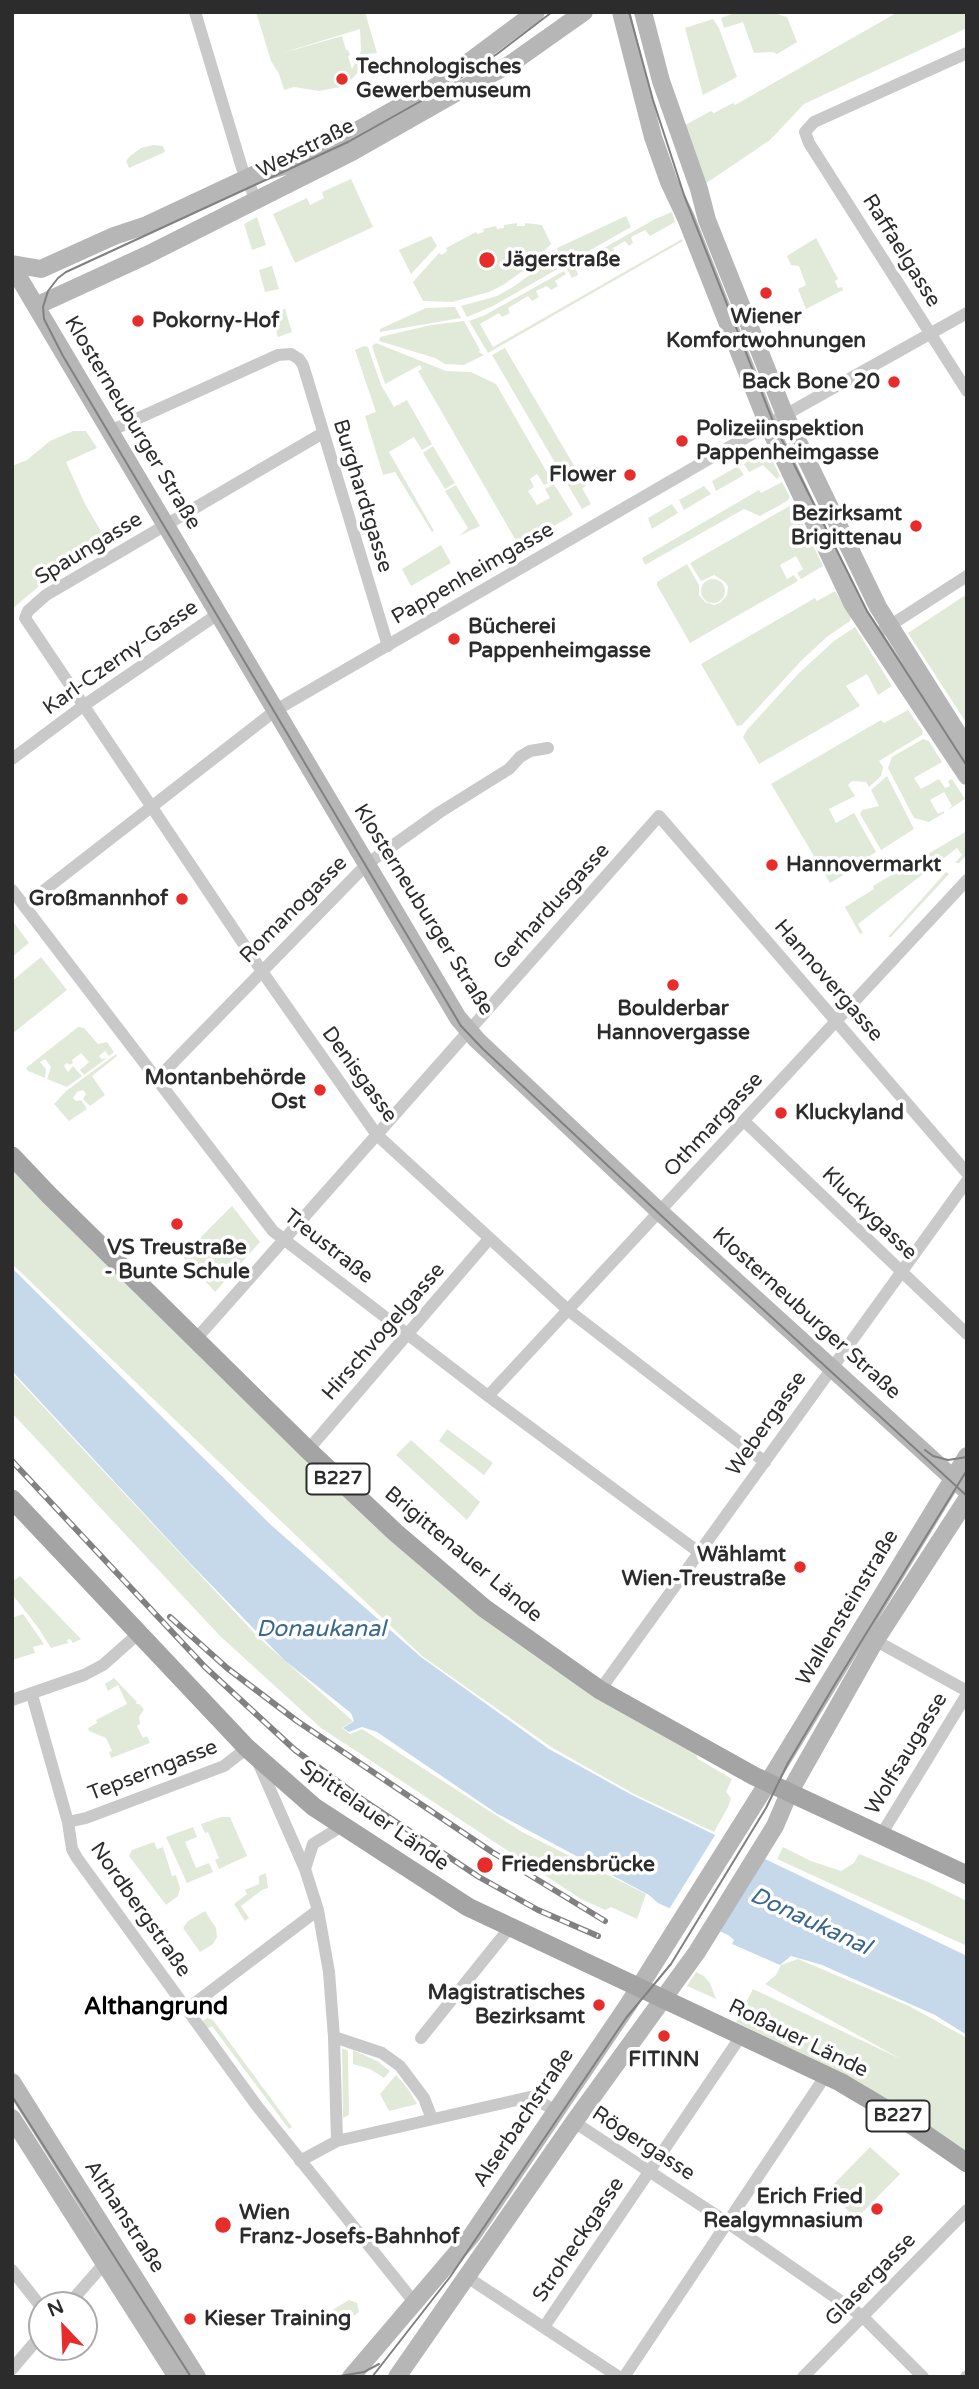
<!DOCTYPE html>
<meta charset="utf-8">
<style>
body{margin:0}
#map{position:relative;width:979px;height:2389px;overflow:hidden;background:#fff;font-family:"Varela Round",sans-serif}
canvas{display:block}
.frame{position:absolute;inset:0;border:14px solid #2c2c2c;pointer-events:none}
.north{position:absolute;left:28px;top:2291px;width:70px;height:70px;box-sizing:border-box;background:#fff;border:2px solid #ababab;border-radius:50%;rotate:337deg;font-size:19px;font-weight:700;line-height:28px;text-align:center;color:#2c2c2c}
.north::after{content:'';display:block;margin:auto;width:24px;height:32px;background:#e62d2c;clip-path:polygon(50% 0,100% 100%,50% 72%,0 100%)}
</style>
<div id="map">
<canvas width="979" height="2389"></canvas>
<div class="frame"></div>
<div class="north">N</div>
</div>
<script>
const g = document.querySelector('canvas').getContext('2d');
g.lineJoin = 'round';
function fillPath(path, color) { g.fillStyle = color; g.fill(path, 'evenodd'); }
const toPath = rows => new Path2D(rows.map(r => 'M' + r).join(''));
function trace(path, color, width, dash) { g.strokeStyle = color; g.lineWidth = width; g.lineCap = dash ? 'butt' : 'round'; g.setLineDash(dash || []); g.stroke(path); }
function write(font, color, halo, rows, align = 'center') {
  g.font = font + ' "Varela Round",sans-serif'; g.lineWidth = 7; g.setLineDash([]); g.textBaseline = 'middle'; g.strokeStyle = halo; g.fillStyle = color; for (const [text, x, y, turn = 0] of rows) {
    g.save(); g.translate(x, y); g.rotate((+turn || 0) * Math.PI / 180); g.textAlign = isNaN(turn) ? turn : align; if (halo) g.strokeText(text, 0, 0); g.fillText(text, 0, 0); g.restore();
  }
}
const green = toPath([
 [256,12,365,12,377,53,367,54,360,70,351,80,340,87,319,91,294,87,284,90,279,74,271,61],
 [360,29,361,51,352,69,348,56,350,55,348,50,346,50,342,36,279,54],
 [737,12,770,12,787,17,797,42,777,54,773,52,754,53,743,22,724,28,721,18],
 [898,12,967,12,967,28,804,104,770,140,705,184,685,125,711,111,714,113,733,103,735,105],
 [713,19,719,28,737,77,703,95,685,28],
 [153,145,163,146,165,152,129,168,126,161,130,156,141,148],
 [351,179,373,227,295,263,273,214,307,198,310,205,324,198,322,192],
 [672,212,675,222,650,236,645,230,631,237,633,243,629,246,625,241,613,248,615,253,608,257,604,253,594,258,596,264,589,268,586,263,576,269,578,275,572,278,567,269,655,219],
 [626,216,631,227,564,265,557,248],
 [257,217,266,245,252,250,244,224],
 [517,223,517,226,525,226,525,223,542,225,551,244,530,266,503,285,489,292,452,302,423,301,413,282,439,253,442,255,447,251,446,248,476,232,477,234,484,232,483,229,496,226,497,229,504,228,504,225],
 [431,236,437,246,411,274,399,250],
 [816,238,838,279,835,281,838,288,842,287,843,290,806,309,798,289,806,285,799,266,791,265,787,256],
 [682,239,683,241,488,353,469,321,485,315,564,271,566,274,555,281,558,286,551,290,547,286,536,291,539,297,532,301,528,296,508,308,510,313,502,317,499,313,480,324,493,347],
 [553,250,561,267,493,306,467,317,461,306,497,296,513,287,531,274],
 [272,266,279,289,265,292,259,270],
 [455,307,461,318,380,332,380,329,426,308],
 [285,309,292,332,278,337,271,313],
 [464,321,480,350,479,352,484,355,464,365,445,364,435,358,379,341,380,337,431,325],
 [376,343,446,371,471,372,496,384,552,481,544,485,537,474,530,479,534,487,528,491,537,505,550,498,545,489,554,484,573,515,519,546,418,371,422,369,420,365,385,384,372,346],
 [364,346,368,347,381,385,394,407,407,400,432,444,422,450,414,437,389,452,434,531,432,532,395,472,383,475,365,416,376,412,355,350],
 [505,348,586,486,582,488,591,504,582,509,492,355],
 [73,431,86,431,97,448,66,462,85,504,109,545,38,587,12,609,12,466,27,460,50,441],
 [433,446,455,483,445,489,423,453],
 [764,450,768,451,780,476,777,479,763,465,749,472,744,464],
 [738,466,744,475,716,491,712,481],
 [782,482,790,497,787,501,760,516,744,509,645,565,642,558,759,490,761,493],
 [456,485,480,526,459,536,468,528,445,491],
 [704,486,711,494,684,510,679,500],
 [672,504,678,513,652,529,648,518],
 [793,504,823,566,801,579,797,573,803,569,796,556,780,565,787,579,794,575,798,581,690,643,657,585,657,582,687,564,699,585,699,595,705,602,714,605,720,603,727,595,728,587,725,582,714,575,701,581,690,563],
 [441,545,451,563,411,586,402,569],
 '701 591a12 12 0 1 1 24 0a12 12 0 1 1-24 0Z',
 [835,591,851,617,850,621,828,636,802,660,742,725,737,726,701,664,815,598,817,601],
 [967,594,967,724,908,633],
 [855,627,892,686,878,695,867,674,846,686,860,706,759,764,743,737,747,730,798,674,834,641],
 [908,710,923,731,922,735,879,761,883,767,881,776,869,787,866,782,852,781,848,785,855,796,829,809,836,823,854,813,876,852,857,864,857,867,830,883,771,784,881,720,884,723],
 [923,739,929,741,942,762,914,778,921,789,939,779,945,788,950,786,948,781,952,779,965,799,948,810,952,806,944,792,930,800,938,814,944,811,944,813,929,822,914,818,888,768,892,757],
 [887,776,914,829,881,850,860,814,862,810,879,806,871,790],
 [967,831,967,855,959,863,955,863,962,855,957,848,858,924,863,933,860,934,845,907,874,889,873,886],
 [946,872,949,874,891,937,888,937],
 [12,920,29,943,12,957],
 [41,957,67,990,12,1034,12,981],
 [78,1027,84,1028,98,1044,107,1042,114,1052,109,1056,105,1051,99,1056,102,1059,107,1058,84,1075,80,1070,89,1062,81,1053,72,1060,73,1063,70,1065,67,1063,64,1066,68,1072,73,1066,82,1076,67,1087,47,1079,51,1067,45,1059,40,1062,46,1069,45,1078,28,1071,26,1068],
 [116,1054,117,1056,92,1076,105,1095,90,1106,83,1099,86,1094,83,1090,77,1092,73,1098,76,1101,81,1100,87,1109,69,1121,54,1104,66,1091],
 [12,1166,431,1573,696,1753,698,1759,732,1779,726,1792,731,1798,728,1807,714,1832,634,1794,551,1747,422,1656,12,1264],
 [232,1206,260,1242,215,1292,196,1271,195,1262,187,1261,182,1256],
 [12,1373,258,1637,353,1721,342,1728,350,1734,362,1729,522,1832,646,1894,637,1919,611,1907,605,1910,581,1899,321,1728,220,1636,12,1413],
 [447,1429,493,1463,484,1475,439,1441],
 [411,1440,480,1502,467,1520,396,1455],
 [20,1576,79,1637,81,1639,73,1643,70,1639,67,1640,68,1643,51,1648,39,1629,12,1594,12,1582],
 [23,1614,44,1644,33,1647,35,1653,12,1660,12,1618],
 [114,1678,137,1702,136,1704,139,1704,144,1709,139,1717,140,1724,137,1726,143,1738,147,1736,150,1743,111,1758,109,1752,112,1751,106,1738,89,1731,88,1728,97,1723,96,1720,127,1704,118,1685,108,1691,105,1684],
 [221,1817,230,1817,247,1856,219,1869,215,1860,219,1858,208,1832,205,1833,201,1824],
 [193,1827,197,1837,185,1842,196,1868,209,1863,213,1872,187,1883,166,1837],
 [154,1842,157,1849,163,1847,172,1876,176,1875,180,1888,178,1896,166,1905,129,1856,132,1850],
 [783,1847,811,1861,841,1871,854,1863,859,1854,928,1882,967,1901,967,1946,777,1859],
 [266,1873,268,1888,262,1890,241,1906,249,1918,245,1921,234,1904,247,1894,245,1890,259,1884,259,1876],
 [205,1911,216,1928,217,1937,213,1944,200,1952,183,1928,188,1921],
 [798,1959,909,2006,967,2038,967,2152,859,2082,736,2022,753,1989,901,2059,765,1984,776,1975,781,1965],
 [696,1972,704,1976,710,1983,716,1999,687,1986],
 [207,2018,213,2020,292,2127,289,2129,212,2026,207,2029,200,2023],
 [342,2048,348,2051,349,2115,343,2118],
 [353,2050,377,2061,390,2071,384,2078,370,2069,353,2064],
 [396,2075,408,2089,417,2104,389,2111,380,2094],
 [870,2147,900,2174,856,2219,828,2190],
 [349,2300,357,2303,359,2312,347,2321,335,2319,329,2312]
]);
const water = toPath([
 [12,1268,271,1525,421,1657,549,1749,632,1795,967,1956,967,2035,935,2015,822,1965,791,1956,780,1965,732,1944,734,1940,728,1935,658,1903,649,1895,496,1813,377,1732,362,1727,349,1732,343,1728,354,1721,351,1713,284,1660,189,1562,12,1371]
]);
const pier = toPath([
 [717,1832,766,1856,718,1935,668,1911]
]);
const street = toPath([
 [195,12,242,168,256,200],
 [967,53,814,122,805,132,809,143,967,391],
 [110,431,278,355,291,354,299,359,303,365,388,646],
 [323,433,46,595,28,611,25,618,261,970,377,1135,568,1310,765,1462],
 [883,630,967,576],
 [12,759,83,706,218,614],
 [12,890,273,1231,488,1396,700,1553],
 [24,906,276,710,776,420,967,313],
 [156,1080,367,864,440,812,509,769,520,757,530,751,548,748],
 [744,1121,967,1334],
 [196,1339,659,816,967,1173],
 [488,1396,967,880],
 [308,1450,489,1239],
 [869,1637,967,1691],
 [600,1690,967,1181],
 [32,1695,68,1822,72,1849,77,1858,257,2106,414,2302],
 [12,1700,84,1675,103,1665,139,1633],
 [258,1762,305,1869,318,1910,329,1972,334,2037,337,2141],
 [68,1822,86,1818,224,1766,247,1748],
 [881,1835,967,1694],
 [305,1869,313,1844,342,1826],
 [187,2009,318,1910],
 [334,2037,382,2053,400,2066,424,2098,432,2119],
 [421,2038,511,1926],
 [574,2122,728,2223,862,2316,923,2377],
 [300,2161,337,2141,530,2097,557,2111],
 [12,2270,42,2308],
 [467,2277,619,2377],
 [68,2305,109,2258],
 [544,2327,741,2036],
 [12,2369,42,2334],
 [624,2377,826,2075],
 [803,2377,967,2210],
 [966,2377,967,2376]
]);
const secondary = toPath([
 [621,12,653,137,669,182,686,218,768,425,852,603,967,776],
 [643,12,661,81,699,189,707,220,785,415,878,607,967,748],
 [12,264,41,269,114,236,147,225,258,173,288,165,317,153,438,85,536,12],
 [12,266,458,1018,477,1040,660,1212,967,1491],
 [36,306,147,255,352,152,475,82,509,65,584,12],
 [12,2082,197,2377],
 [12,2118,177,2377],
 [351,2377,472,2235,628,2005,777,1768,967,1456],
 [397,2377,574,2122,697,1952,775,1826,789,1793,875,1641,967,1499]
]);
const primary = toPath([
 [12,1156,49,1195,308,1450,396,1533,484,1608,600,1690,754,1776,967,1875],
 [12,1499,247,1748,314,1807,468,1907,840,2082,909,2123,967,2163]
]);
const tram = toPath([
 [552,12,497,54,446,87,348,142,66,272,58,278,48,291,43,307,44,319,63,356,461,1026,483,1049,696,1248,967,1496],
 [629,12,653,100,684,195,774,424,867,611,967,766],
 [925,1450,933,1456,948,1460,967,1457],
 [12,2096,191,2377],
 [334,2377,364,2372,379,2364],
 [372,2377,450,2277,626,2018,671,1964,766,1808,788,1763,835,1684,967,1470]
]);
const rail = toPath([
 [12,1461,205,1667,295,1750,363,1800,479,1877,538,1910,598,1936],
 [170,1617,227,1668,297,1721,492,1852,605,1921]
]);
const markers = [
 [342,79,7,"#e62d2c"],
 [487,260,9,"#e62d2c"],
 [766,293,7,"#e62d2c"],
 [138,321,7,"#e62d2c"],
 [894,382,7,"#e62d2c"],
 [682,441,7,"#e62d2c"],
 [630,475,7,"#e62d2c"],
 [916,526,7,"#e62d2c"],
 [454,639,7,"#e62d2c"],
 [772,865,7,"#e62d2c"],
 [182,899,7,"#e62d2c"],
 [673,985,7,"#e62d2c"],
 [320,1090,7,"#e62d2c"],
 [781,1113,7,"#e62d2c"],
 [177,1224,7,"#e62d2c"],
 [800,1567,7,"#e62d2c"],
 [485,1865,9,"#e62d2c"],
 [599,2005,7,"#e62d2c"],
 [664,2036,7,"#e62d2c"],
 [877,2209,7,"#e62d2c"],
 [223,2225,9,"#e62d2c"],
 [190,2319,7,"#e62d2c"]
];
const shields = [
 [338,1479,63],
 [898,2116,63]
];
const shieldNames = [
 ["B227",338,1479],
 ["B227",898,2116]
];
const poiNames = [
 ["Technologisches",356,67],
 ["Gewerbemuseum",356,91],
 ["Jägerstraße",503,260],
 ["Wiener",766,317,"center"],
 ["Komfortwohnungen",766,341,"center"],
 ["Pokorny-Hof",152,321],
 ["Back Bone 20",880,382,"right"],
 ["Polizeiinspektion",696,429],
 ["Pappenheimgasse",696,453],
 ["Flower",616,475,"right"],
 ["Bezirksamt",902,514,"right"],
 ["Brigittenau",902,538,"right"],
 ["Bücherei",468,627],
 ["Pappenheimgasse",468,651],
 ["Hannovermarkt",786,865],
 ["Großmannhof",168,899,"right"],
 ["Boulderbar",673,1009,"center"],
 ["Hannovergasse",673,1033,"center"],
 ["Montanbehörde",306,1078,"right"],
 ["Ost",306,1102,"right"],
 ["Kluckyland",795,1113],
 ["VS Treustraße",177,1248,"center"],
 ["- Bunte Schule",177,1272,"center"],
 ["Wählamt",786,1555,"right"],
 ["Wien-Treustraße",786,1579,"right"],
 ["Friedensbrücke",501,1865],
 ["Magistratisches",585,1993,"right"],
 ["Bezirksamt",585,2017,"right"],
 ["FITINN",664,2060,"center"],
 ["Erich Fried",863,2197,"right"],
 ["Realgymnasium",863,2221,"right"],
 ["Wien",239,2213],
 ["Franz-Josefs-Bahnhof",239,2237],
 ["Kieser Training",204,2319]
];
const streetNames = [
 ["Wexstraße",306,149,-27],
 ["Raffaelgasse",901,251,58],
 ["Klosterneuburger Straße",132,423,59],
 ["Burghardtgasse",362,496,73],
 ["Spaungasse",89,549,-31],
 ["Pappenheimgasse",473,574,-30],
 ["Karl-Czerny-Gasse",121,658,-35],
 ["Gerhardusgasse",552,907,-48],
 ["Romanogasse",294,910,-45],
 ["Klosterneuburger Straße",423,910,58],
 ["Hannovergasse",828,981,49],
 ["Denisgasse",359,1075,54],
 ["Othmargasse",714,1125,-47],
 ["Kluckygasse",869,1214,44],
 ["Treustraße",328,1247,38],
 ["Klosterneuburger Straße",806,1314,42],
 ["Hirschvogelgasse",384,1332,-49],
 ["Webergasse",767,1424,-55],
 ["Brigittenauer Lände",463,1555,40],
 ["Wallensteinstraße",848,1608,-59],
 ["Wolfsaugasse",907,1754,-59],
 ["Tepserngasse",153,1771,-21],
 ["Spittelauer Lände",374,1816,35],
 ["Nordbergstraße",140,1910,55],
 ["Roßauer Lände",798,2039,26],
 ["Alserbachstraße",524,2118,-56],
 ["Rögergasse",643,2144,33],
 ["Althanstraße",124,2217,57],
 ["Stroheckgasse",579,2240,-56],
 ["Glasergasse",871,2280,-46]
];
const waterNames = [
 ["Donaukanal",321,1630],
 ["Donaukanal",810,1922,25]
];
const quarterNames = [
 ["Althangrund",156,2008]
];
fillPath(green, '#e1ead9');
fillPath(water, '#c5d9eb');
fillPath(pier, '#fff');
trace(street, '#c9c9c9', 12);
trace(secondary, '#b6b6b6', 18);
trace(primary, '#a4a4a4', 19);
trace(tram, '#818181', 2);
trace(rail, '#818181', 6);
trace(rail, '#fff', 3.5, [10]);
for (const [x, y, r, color] of markers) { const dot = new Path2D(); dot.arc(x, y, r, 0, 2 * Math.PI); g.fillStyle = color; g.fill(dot); trace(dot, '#fff', 2.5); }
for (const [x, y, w] of shields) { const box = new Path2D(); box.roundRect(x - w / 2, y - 15.5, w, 31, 5); g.fillStyle = '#fff'; g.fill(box); trace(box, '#2c2c2c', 2); }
write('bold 19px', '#2c2c2c', null, shieldNames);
write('bold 21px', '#2c2c2c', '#fff', poiNames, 'left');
write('21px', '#2c2c2c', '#fff', streetNames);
write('italic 23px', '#3a678e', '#fff', waterNames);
write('bold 24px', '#000', '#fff', quarterNames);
</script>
